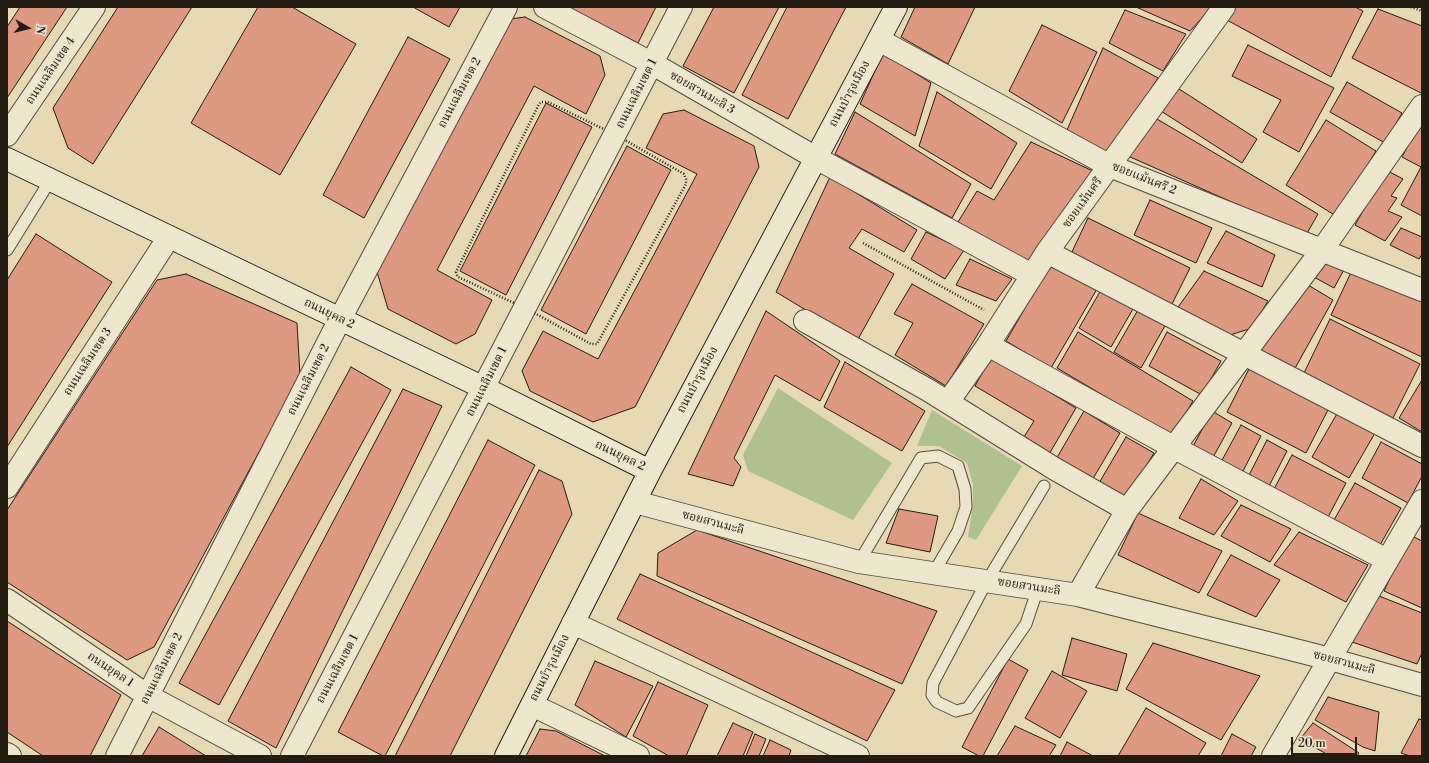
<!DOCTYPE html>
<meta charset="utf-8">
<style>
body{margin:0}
#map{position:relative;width:1429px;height:763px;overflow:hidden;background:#e6d9b3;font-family:"Libre Bodoni",serif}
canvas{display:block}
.frame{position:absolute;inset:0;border:8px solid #251c11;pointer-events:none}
.north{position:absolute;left:8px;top:8px;width:40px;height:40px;-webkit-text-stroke:3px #efe6ce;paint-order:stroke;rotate:98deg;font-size:11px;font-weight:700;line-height:16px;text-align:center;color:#251c11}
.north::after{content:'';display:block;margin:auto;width:14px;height:18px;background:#251c11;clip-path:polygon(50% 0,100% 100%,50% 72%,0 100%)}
.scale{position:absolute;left:1291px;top:737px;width:66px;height:18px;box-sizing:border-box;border:2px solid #251c11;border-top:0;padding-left:5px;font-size:12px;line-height:14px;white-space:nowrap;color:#251c11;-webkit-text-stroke:3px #efe6ce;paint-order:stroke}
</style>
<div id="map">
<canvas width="1429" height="763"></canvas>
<div class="frame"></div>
<div class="north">N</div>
<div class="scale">20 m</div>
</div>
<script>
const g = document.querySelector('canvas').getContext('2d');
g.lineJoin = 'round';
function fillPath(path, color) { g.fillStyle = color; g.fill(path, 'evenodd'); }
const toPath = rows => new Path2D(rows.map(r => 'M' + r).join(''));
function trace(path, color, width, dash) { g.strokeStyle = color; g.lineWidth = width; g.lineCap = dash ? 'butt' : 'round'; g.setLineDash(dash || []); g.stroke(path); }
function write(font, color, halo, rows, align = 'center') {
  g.font = font + ' "Libre Bodoni","Noto Serif Thai",serif'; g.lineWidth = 3; g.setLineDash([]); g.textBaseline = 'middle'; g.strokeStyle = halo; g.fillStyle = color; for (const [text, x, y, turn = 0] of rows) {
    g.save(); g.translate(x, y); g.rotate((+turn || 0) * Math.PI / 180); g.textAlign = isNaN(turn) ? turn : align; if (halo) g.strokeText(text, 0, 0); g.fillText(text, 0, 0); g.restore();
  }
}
const green = toPath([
 [778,388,892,463,853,520,748,471,743,455],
 [932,410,1022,466,976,540,968,537,973,504,973,484,967,463,939,446,917,446]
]);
const building = toPath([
 [20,7,67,7,7,98,7,27,20,7],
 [118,7,192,7,93,164,68,148,53,108,118,7],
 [258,7,292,7,356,44,280,175,191,123,258,7],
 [413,7,460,7,449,27,413,7],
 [567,7,656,7,638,43,567,7],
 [714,7,779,7,734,93,683,66,714,7],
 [787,7,846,7,788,119,742,95,787,7],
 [915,7,975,7,948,64,901,37,915,7],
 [1136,7,1212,7,1190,31,1136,7],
 [1235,7,1355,7,1363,11,1331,77,1227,20,1235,7],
 [1378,9,1422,26,1422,91,1421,93,1352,58,1378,9],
 [1125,10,1186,34,1163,71,1109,43,1125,10],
 [525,17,600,56,605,75,586,114,534,86,437,270,492,300,475,334,456,344,388,309,375,265,503,20,525,17],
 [1042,25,1097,52,1062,123,1009,91,1042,25],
 [408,37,450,59,364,218,323,195,408,37],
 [1248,45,1334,88,1299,152,1263,132,1281,100,1232,76,1248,45],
 [1103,48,1158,78,1107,155,1067,130,1103,48],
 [883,53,931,83,915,136,860,104,883,53],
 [1347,82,1402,113,1385,143,1330,112,1347,82],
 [1176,87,1257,139,1242,163,1161,111,1176,87],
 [937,92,1017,143,991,189,919,146,937,92],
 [546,103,592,127,506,295,460,271,546,103],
 [684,110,754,146,759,167,635,407,593,422,530,391,522,371,543,331,598,359,697,174,646,148,663,114,684,110],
 [855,112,971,184,952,218,835,154,855,112],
 [1422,118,1422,216,1401,205,1421,167,1402,157,1422,118],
 [1157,119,1318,214,1306,235,1128,156,1157,119],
 [1326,120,1376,151,1336,216,1286,185,1326,120],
 [1031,142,1095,172,1028,262,958,222,977,191,994,200,1031,142],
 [627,146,671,170,586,334,541,310,627,146],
 [1386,170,1403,179,1391,196,1397,198,1388,211,1402,217,1385,241,1355,225,1386,170],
 [830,177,917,230,904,252,862,229,849,248,894,274,857,341,776,292,830,177],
 [1150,200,1212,228,1196,263,1134,235,1150,200],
 [1088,218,1190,268,1171,306,1070,256,1088,218],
 [1401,228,1422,237,1422,254,1419,259,1390,245,1401,228],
 [1226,231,1275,255,1262,287,1207,263,1226,231],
 [926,232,964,250,945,279,911,259,926,232],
 [36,234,112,282,7,447,7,280,36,234],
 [1326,252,1347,264,1334,288,1312,276,1326,252],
 [970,259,1012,279,996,301,956,285,970,259],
 [1051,263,1097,289,1051,368,1006,341,1051,263],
 [1354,266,1422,297,1422,357,1331,315,1354,266],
 [1204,271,1268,301,1252,328,1224,337,1176,310,1204,271],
 [186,274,297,323,300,376,154,647,127,660,7,582,7,510,157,280,186,274],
 [1303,282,1333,300,1294,370,1256,352,1303,282],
 [912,284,984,324,946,386,895,355,913,323,894,314,912,284],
 [1101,290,1133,309,1111,347,1079,328,1101,290],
 [1139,308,1166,324,1141,368,1114,352,1139,308],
 [766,311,840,361,820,401,775,375,734,458,741,467,733,486,688,474,766,311],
 [1330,319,1420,364,1393,418,1304,373,1330,319],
 [1078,332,1193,401,1172,436,1057,368,1078,332],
 [1167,332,1221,361,1202,395,1149,366,1167,332],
 [991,357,1076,408,1048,456,1022,440,1034,421,975,386,991,357],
 [845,362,925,411,902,451,824,407,845,362],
 [351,367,391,390,219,705,179,683,351,367],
 [1250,367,1329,408,1306,453,1227,412,1250,367],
 [1422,380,1422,432,1399,418,1422,380],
 [403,389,442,406,276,748,228,721,403,389],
 [1084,411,1120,433,1091,482,1055,461,1084,411],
 [1212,411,1232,423,1211,461,1191,450,1212,411],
 [1338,412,1375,433,1349,478,1312,457,1338,412],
 [1241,425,1261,436,1241,475,1220,464,1241,425],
 [1126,437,1154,453,1126,499,1099,483,1126,437],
 [488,440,535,465,385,756,383,756,338,732,488,440],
 [1267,440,1287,451,1267,490,1247,479,1267,440],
 [1381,442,1422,464,1422,476,1408,503,1362,478,1381,442],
 [1292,455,1346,483,1327,519,1273,491,1292,455],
 [539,470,562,481,572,514,450,756,395,756,539,470],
 [1201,479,1238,501,1214,535,1179,518,1201,479],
 [1355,483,1401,508,1380,545,1334,520,1355,483],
 [1241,505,1291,529,1270,562,1221,536,1241,505],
 [899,509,938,516,930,552,886,543,899,509],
 [1138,513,1222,551,1199,593,1118,555,1138,513],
 [697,530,937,611,902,684,657,576,658,553,697,530],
 [1299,532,1368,565,1346,602,1274,565,1299,532],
 [1410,535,1422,541,1422,608,1384,591,1410,535],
 [1231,555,1280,580,1256,617,1207,595,1231,555],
 [640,574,895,690,867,741,617,619,640,574],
 [1379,596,1422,613,1422,653,1417,664,1352,642,1379,596],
 [7,621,121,695,90,756,43,756,7,732,7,621],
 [1072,638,1127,654,1117,691,1062,675,1072,638],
 [1153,643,1260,676,1221,740,1126,689,1153,643],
 [1008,659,1028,670,983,756,979,756,962,747,1008,659],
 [595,661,653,686,626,737,575,705,595,661],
 [1052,671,1087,691,1060,738,1025,718,1052,671],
 [658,682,708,705,686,756,669,756,633,736,658,682],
 [1328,697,1379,712,1375,751,1363,747,1315,720,1328,697],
 [1146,708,1206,743,1198,756,1118,756,1146,708],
 [1419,719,1422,720,1422,756,1410,756,1401,753,1419,719],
 [733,723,753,732,743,756,717,756,733,723],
 [1313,723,1359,753,1357,756,1330,756,1300,739,1313,723],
 [1015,726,1056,745,1049,756,997,756,1015,726],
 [159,727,206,756,142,756,159,727],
 [540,729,556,731,605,756,526,756,540,729],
 [755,734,766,739,759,756,746,756,755,734],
 [1232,734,1256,747,1251,756,1221,756,1232,734],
 [770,740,791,750,789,756,763,756,770,740],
 [1067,742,1093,756,1060,756,1067,742]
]);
const path = toPath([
 [1411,7,1422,11],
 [542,102,548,102,616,135,684,174,686,179,686,184,597,344,591,344,525,308,458,277,457,275,456,272,539,104,542,102],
 [863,243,984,310]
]);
const lane = toPath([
 [7,250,51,179],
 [859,562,921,458,938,456,958,466,965,489,966,507,958,531,933,574],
 [1038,588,1026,624,968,708,956,711,937,702,932,695,933,683,987,581,1044,486]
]);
const street = toPath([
 [545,7,653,64,816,158,1032,275],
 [879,40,1110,166,1422,290],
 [7,135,94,7],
 [1047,252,1422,446],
 [805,321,928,390,1055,469,1127,510],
 [988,345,1173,447,1387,560],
 [948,402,988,345,1047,252,1224,7],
 [7,487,169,237],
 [635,502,859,562,1078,595,1330,659,1422,685],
 [1078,595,1127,510,1322,250,1422,106],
 [7,600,148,696,260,756],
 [573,623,858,756],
 [532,705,638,756],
 [7,754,10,756],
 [117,756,340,319,506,7],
 [292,756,681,7],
 [1273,756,1422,501]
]);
const secondary = toPath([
 [7,159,484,388,650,471],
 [506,756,650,471,896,7]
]);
const streetNames = [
 ["ถนนเฉลิมเขต 4",51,71,-56],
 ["ถนนเฉลิมเขต 2",460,93,-62],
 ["ซอยสวนมะลิ 3",702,93,30],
 ["ถนนเฉลิมเขต 1",637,94,-63],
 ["ถนนบำรุงเมือง",850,94,-62],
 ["ซอยแม้นศรี 2",1144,179,22],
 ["ซอยแม้นศรี",1083,203,-54],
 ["ถนนยุคล 2",329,314,26],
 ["ถนนเฉลิมเขต 3",88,362,-57],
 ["ถนนเฉลิมเขต 2",309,380,-63],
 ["ถนนบำรุงเมือง",698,380,-62],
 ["ถนนเฉลิมเขต 1",487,382,-63],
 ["ถนนยุคล 2",620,456,26],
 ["ซอยสวนมะลิ",713,523,15],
 ["ซอยสวนมะลิ",1029,587,9],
 ["ซอยสวนมะลิ",1344,663,15],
 ["ถนนบำรุงเมือง",550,668,-63],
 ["ถนนเฉลิมเขต 2",162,669,-63],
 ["ถนนเฉลิมเขต 1",338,669,-62],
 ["ถนนยุคล 1",110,670,34]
];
fillPath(green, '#b0c090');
fillPath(building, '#de9982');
trace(building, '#251c11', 1);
trace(lane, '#554b3a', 13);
trace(street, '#554b3a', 24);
trace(secondary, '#251c11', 24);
trace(path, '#251c11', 2.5, [1, 2]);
trace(lane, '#efe6ce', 11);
trace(street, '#efe6ce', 22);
trace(secondary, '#efe6ce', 22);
write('12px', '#251c11', '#efe6ce', streetNames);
</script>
